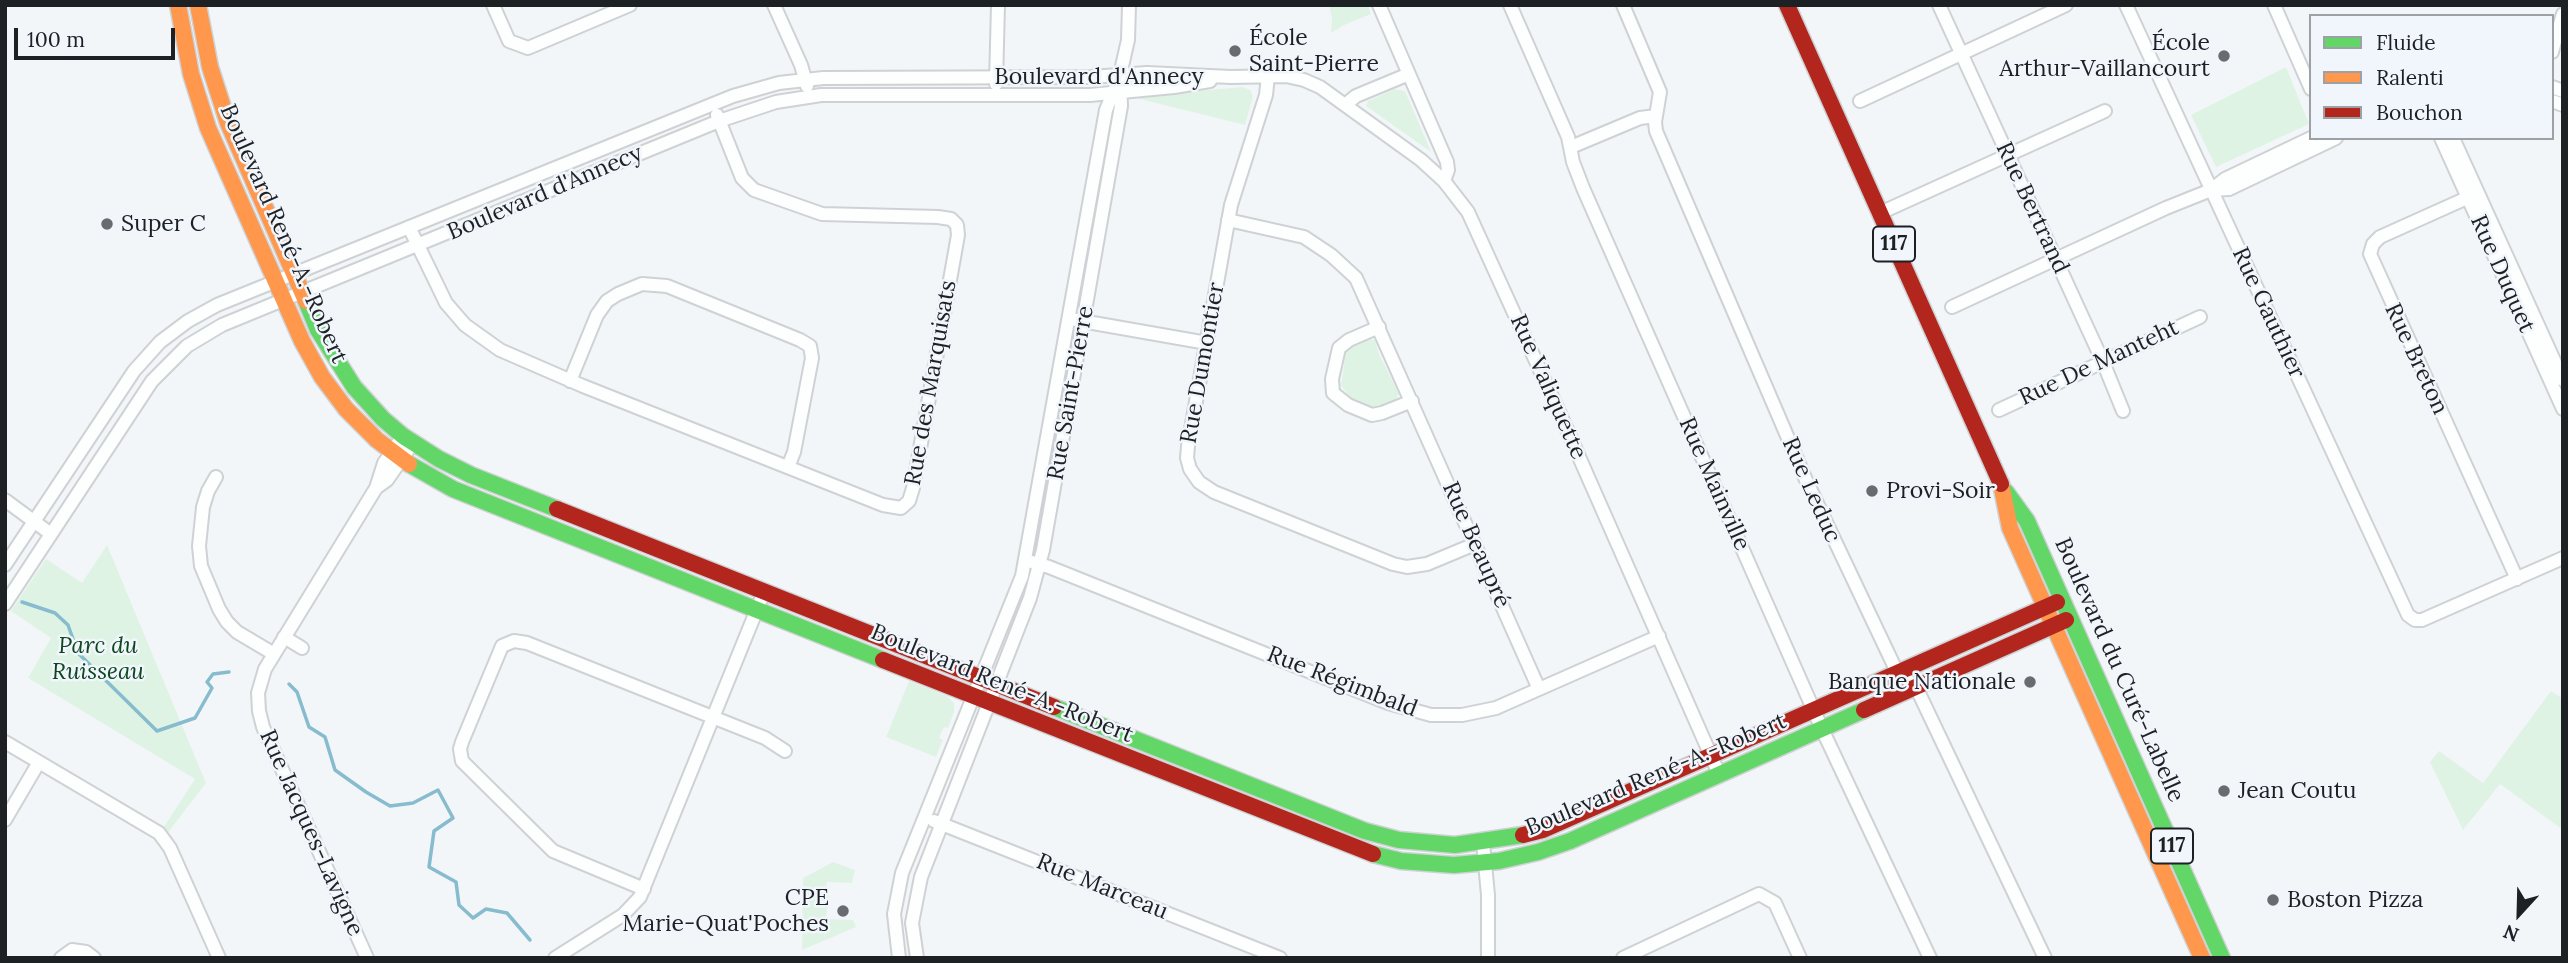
<!DOCTYPE html>
<meta charset="utf-8">
<style>
body{margin:0}
#map{position:relative;width:2568px;height:963px;overflow:hidden;background:#f3f6f9;font-family:Lora,serif}
canvas{display:block}
.frame{position:absolute;inset:0;border:7px solid #1e2123;pointer-events:none}
.legend{position:absolute;left:2309px;top:14px;width:245px;height:126px;box-sizing:border-box;background:#f0f6fc;border:2px solid #9ca1a5;margin:0;padding:9px 12px;list-style:none;font-size:21px;color:#1e2123}
.legend li{display:flex;align-items:center;gap:14px;height:35px}
.legend b{width:35px;border:2px solid #9ca1a5}
.north{position:absolute;left:2484px;top:879px;width:70px;height:70px;-webkit-text-stroke:5px #f0f6fc;paint-order:stroke;rotate:202deg;font-size:19px;font-weight:700;line-height:28px;text-align:center;color:#1e2123}
.north::after{content:'';display:block;margin:auto;width:24px;height:32px;background:#1e2123;clip-path:polygon(50% 0,100% 100%,50% 72%,0 100%)}
.scale{position:absolute;left:14px;top:28px;width:161px;height:32px;box-sizing:border-box;border:4px solid #1e2123;border-top:0;padding-left:9px;font-size:21px;line-height:24px;white-space:nowrap;color:#1e2123;-webkit-text-stroke:5px #f0f6fc;paint-order:stroke}
</style>
<div id="map">
<canvas width="2568" height="963"></canvas>
<div class="frame"></div>
<ul class="legend">
<li><b style="height:9px;background:#63d668"></b>Fluide</li>
<li><b style="height:9px;background:#ff974d"></b>Ralenti</li>
<li><b style="height:9px;background:#b3261e"></b>Bouchon</li>
</ul>
<div class="north">N</div>
<div class="scale">100 m</div>
</div>
<script>
const g = document.querySelector('canvas').getContext('2d');
g.lineJoin = 'round';
function fillPath(path, color) { g.fillStyle = color; g.fill(path, 'evenodd'); }
const toPath = rows => new Path2D(rows.map(r => 'M' + r).join(''));
function trace(path, color, width, dash) { g.strokeStyle = color; g.lineWidth = width; g.lineCap = dash ? 'butt' : 'round'; g.setLineDash(dash || []); g.stroke(path); }
function write(font, color, halo, rows, align = 'center') {
  g.font = font + ' Lora,serif'; g.lineWidth = 5; g.setLineDash([]); g.textBaseline = 'middle'; g.strokeStyle = halo; g.fillStyle = color; for (const [text, x, y, turn = 0] of rows) {
    g.save(); g.translate(x, y); g.rotate((+turn || 0) * Math.PI / 180); g.textAlign = isNaN(turn) ? turn : align; if (halo) g.strokeText(text, 0, 0); g.fillText(text, 0, 0); g.restore();
  }
}
const green = toPath([
 [1329,5,1368,5,1371,14,1344,25,1331,33,1332,19],
 [2286,67,2309,124,2216,167,2191,115],
 [1243,87,1250,90,1253,96,1245,125,1136,98,1139,96],
 [1395,89,1405,91,1431,152,1366,106,1368,101],
 [1069,337,1075,338,1038,545,1031,544],
 [1367,339,1375,340,1379,354,1399,394,1396,399,1379,407,1373,407,1350,398,1341,385,1346,352,1351,347],
 [107,545,206,783,163,839,158,836,195,779,28,678,51,638,11,611,46,559,82,583],
 [909,681,947,696,954,703,954,712,948,728,944,727,939,738,943,740,936,757,886,737],
 [2551,691,2563,699,2563,830,2500,784,2463,830,2430,762,2439,751,2483,783],
 [833,862,855,870,852,883,827,882,826,891,829,892,826,919,853,920,856,927,802,950,803,878]
]);
const stream = toPath([
 [22,602,55,613,68,625,78,653,157,731,195,718,212,688,207,682,213,674,229,672],
 [289,684,297,692,309,727,325,737,335,770,366,792,390,806,413,803,438,790,453,818,434,831,429,867,456,882,459,905,473,918,486,909,507,913,530,940]
]);
const street = toPath([
 [493,5,509,41,528,48,630,5],
 [774,5,801,65,807,86],
 [1379,5,1447,162,1448,170,1444,181],
 [1510,5,1568,137,1573,162,1583,188,1822,729,1930,958],
 [1623,5,1660,92,1655,122,1656,131,1806,480,1897,672,1916,687,2045,958],
 [1939,5,2103,362,2123,411],
 [2126,5,2408,615,2415,620,2422,620,2563,558],
 [2274,5,2311,89],
 [2552,52,2563,14],
 [1268,76,1266,95,1231,205,1188,446,1187,458,1190,469,1199,482,1214,492,1393,564,1407,567,1427,564,1475,544],
 [996,84,998,5],
 [2552,87,2563,91],
 [1860,101,2066,5],
 [2552,101,2563,105],
 [1345,105,1356,96,1409,74],
 [2441,138,2563,409],
 [2453,138,2563,380],
 [1571,147,1640,118,1656,116],
 [2211,190,2229,189,2336,138],
 [2478,193,2380,237,2373,244,2370,254,2517,579],
 [1880,213,2105,111],
 [1228,220,1304,237,1331,255,1356,278,1539,689],
 [409,227,446,303,465,325,500,350,583,386,883,505,901,508,909,501,913,488,958,235,957,225,951,219,938,217,822,214,754,190,742,178,717,115],
 [1952,307,2166,208,2211,190,2225,179,2311,138],
 [1076,320,1207,343],
 [1379,327,1349,340,1339,348,1332,379,1333,393,1348,405,1372,415,1382,413,1412,401],
 [570,381,597,315,607,301,618,294,642,284,667,286,800,340,810,346,812,358,794,452,788,467],
 [1999,410,2200,317],
 [216,477,208,491,203,507,199,546,201,566,219,609,227,622,237,632,274,654],
 [376,488,387,480,413,443],
 [5,500,51,534],
 [1032,562,1049,567,1388,703,1431,715,1462,715,1496,708,1659,636],
 [5,565,134,371,160,342,188,321,217,305,733,96,779,83,823,78,1091,77,1147,73,1231,77,1286,76,1304,80,1320,87,1421,160,1444,181,1468,212,1565,425,1719,774],
 [5,604,152,381,187,346,222,325,719,121,776,102,821,95,1090,95,1174,87,1210,81],
 [284,637,302,648],
 [5,742,159,833,170,848,219,958],
 [5,820,39,762],
 [934,821,1280,958],
 [1483,843,1488,895,1488,958],
 [644,889,553,851,462,761,460,749,462,742,502,646,514,641,527,643,765,738,785,751],
 [61,958,72,950,86,952,94,958],
 [367,958,263,727,259,711,258,693,265,669,376,488,384,463,403,436],
 [555,958,623,915,640,897,764,592],
 [899,958,894,914,902,873,1022,576,1106,110,1115,88],
 [917,958,912,923,921,877,1030,598,1043,550,1121,106,1120,75,1128,40,1129,5],
 [1623,958,1759,894,1775,903,1800,958]
]);
const fast = toPath([
 [306,301,318,330,354,387,383,419,403,436,439,459,471,475,557,509],
 [409,464,453,489,883,660],
 [2006,492,2027,521,2222,958],
 [1054,707,1365,831,1399,840,1455,845,1523,835],
 [1373,854,1401,861,1454,865,1499,861,1538,852,1570,841,1864,710]
]);
const slow = toPath([
 [178,5,191,74,208,128,302,341,322,377,346,409,377,440,409,464],
 [198,5,210,67,228,123,306,301],
 [2001,484,2010,528,2202,958]
]);
const jam = toPath([
 [1787,5,2001,484],
 [557,509,1054,707],
 [883,660,1373,854],
 [1864,710,2066,620],
 [1523,835,1543,830,2057,602]
]);
const markers = [
 [1235,51,7,"#696c6e"],
 [2224,56,7,"#696c6e"],
 [107,224,7,"#696c6e"],
 [1872,491,7,"#696c6e"],
 [2030,682,7,"#696c6e"],
 [2224,791,7,"#696c6e"],
 [2273,900,7,"#696c6e"],
 [843,911,7,"#696c6e"]
];
const shields = [
 [1894,244,42],
 [2172,846,42]
];
const shieldNames = [
 ["117",1894,244],
 ["117",2172,846]
];
const poiNames = [
 ["École",1249,38],
 ["Saint-Pierre",1249,64],
 ["École",2210,43,"right"],
 ["Arthur-Vaillancourt",2210,69,"right"],
 ["Super C",121,224],
 ["Provi-Soir",1886,491],
 ["Banque Nationale",2016,682,"right"],
 ["Jean Coutu",2238,791],
 ["CPE",829,898,"right"],
 ["Marie-Quat'Poches",829,924,"right"],
 ["Boston Pizza",2287,900]
];
const streetNames = [
 ["Boulevard d'Annecy",1099,77],
 ["Boulevard d'Annecy",545,193,-23],
 ["Rue Bertrand",2032,208,65],
 ["Boulevard René-A.-Robert",283,234,66],
 ["Rue Duquet",2502,274,66],
 ["Rue Gauthier",2268,313,65],
 ["Rue Breton",2416,359,65],
 ["Rue Dumontier",1203,363,-80],
 ["Rue De Manteht",2099,363,-25],
 ["Rue des Marquisats",931,383,-80],
 ["Rue Valiquette",1548,387,66],
 ["Rue Saint-Pierre",1071,393,-80],
 ["Rue Mainville",1714,484,66],
 ["Rue Leduc",1811,490,66],
 ["Rue Beaupré",1476,545,66],
 ["Boulevard du Curé-Labelle",2119,670,66],
 ["Rue Régimbald",1342,682,21],
 ["Boulevard René-A.-Robert",1002,684,22],
 ["Boulevard René-A.-Robert",1656,775,-23],
 ["Rue Jacques-Lavigne",311,833,66],
 ["Rue Marceau",1102,887,22]
];
const parkNames = [
 ["Parc du",98,646],
 ["Ruisseau",98,672]
];
fillPath(green, '#dff3e4');
trace(stream, '#86bcce', 3.5);
trace(street, '#cfd2d4', 16);
trace(fast, '#cfd2d4', 19);
trace(slow, '#cfd2d4', 19);
trace(jam, '#cfd2d4', 19);
trace(street, '#fdfefe', 12);
trace(fast, '#63d668', 16);
trace(slow, '#ff974d', 16);
trace(jam, '#b3261e', 16);
for (const [x, y, r, color] of markers) { const dot = new Path2D(); dot.arc(x, y, r, 0, 2 * Math.PI); g.fillStyle = color; g.fill(dot); trace(dot, '#f0f6fc', 2.5); }
for (const [x, y, w] of shields) { const box = new Path2D(); box.roundRect(x - w / 2, y - 17.5, w, 35, 5); g.fillStyle = '#f0f6fc'; g.fill(box); trace(box, '#1e2123', 2); }
write('bold 21px', '#1e2123', null, shieldNames);
write('23px', '#1e2123', '#f0f6fc', poiNames, 'left');
write('23px', '#1e2123', '#f0f6fc', streetNames);
write('italic 23px', '#0e481f', '#f0f6fc', parkNames);
</script>
